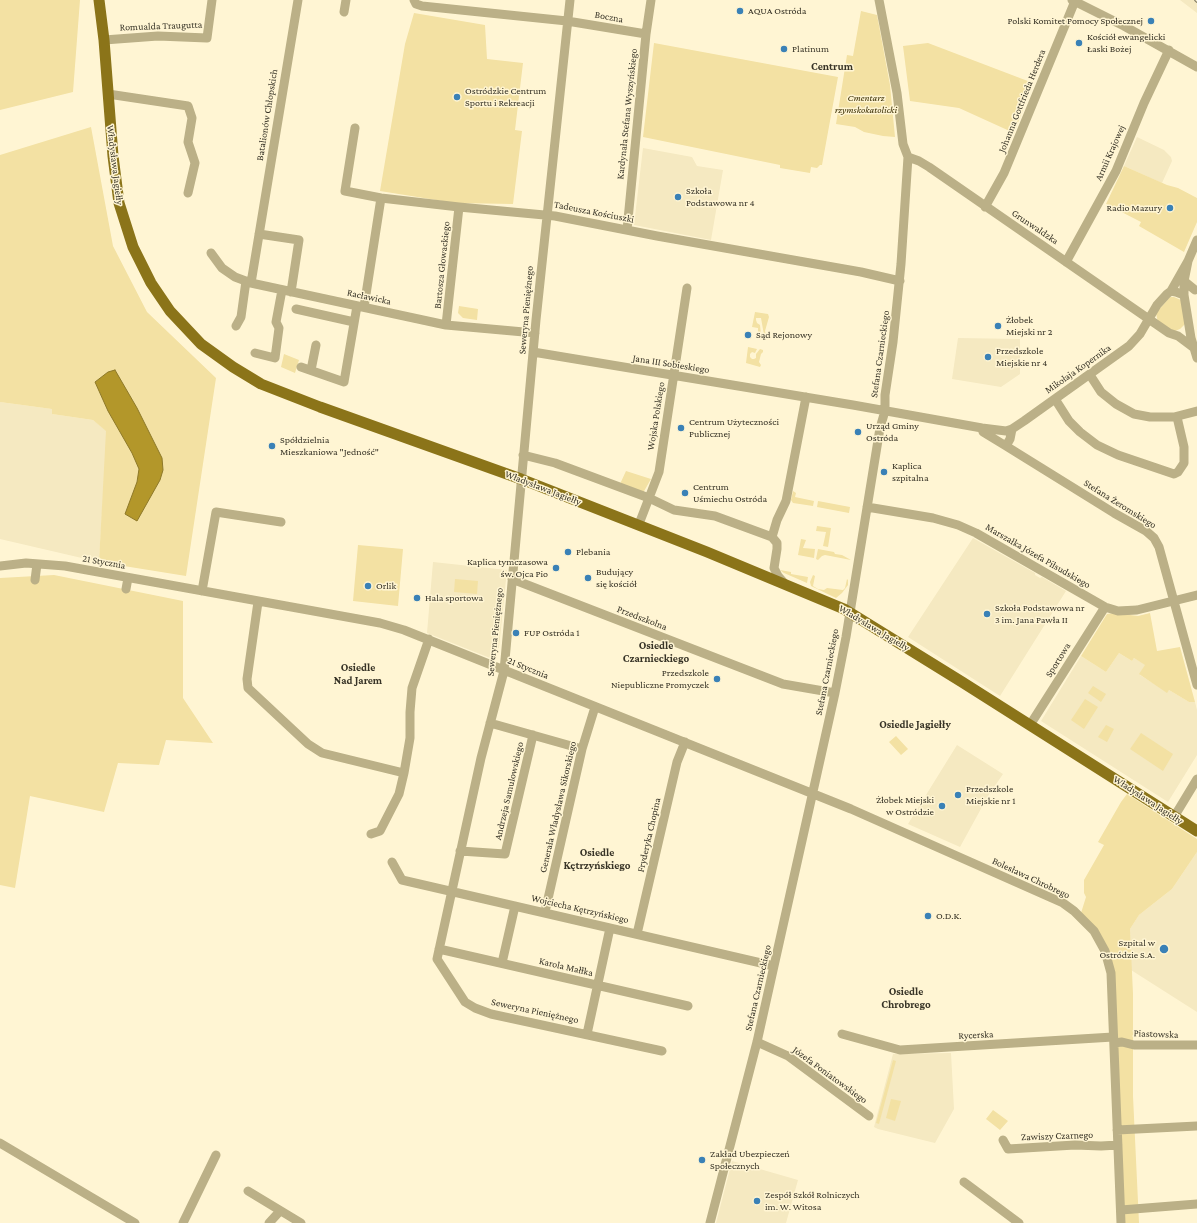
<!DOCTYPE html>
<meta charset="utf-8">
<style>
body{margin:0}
canvas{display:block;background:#fff5d3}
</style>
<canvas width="1197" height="1223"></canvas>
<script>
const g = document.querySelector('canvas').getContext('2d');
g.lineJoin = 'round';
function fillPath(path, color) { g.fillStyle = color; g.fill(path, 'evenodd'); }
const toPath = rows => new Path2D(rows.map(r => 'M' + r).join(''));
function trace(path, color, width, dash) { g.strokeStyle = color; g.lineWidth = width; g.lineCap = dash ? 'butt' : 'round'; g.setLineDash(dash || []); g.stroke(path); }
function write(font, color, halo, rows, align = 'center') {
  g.font = font + ' "Crimson Pro",serif'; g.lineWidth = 3; g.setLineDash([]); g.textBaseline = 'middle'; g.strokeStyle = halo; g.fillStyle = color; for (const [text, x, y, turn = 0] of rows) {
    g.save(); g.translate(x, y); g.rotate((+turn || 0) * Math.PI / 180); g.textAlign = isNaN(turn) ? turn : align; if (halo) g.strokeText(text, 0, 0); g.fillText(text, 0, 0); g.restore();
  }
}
const built = toPath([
 [1180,0,1197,0,1197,13],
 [1137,137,1164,150,1171,157,1172,161,1162,183,1124,166],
 [643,148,692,157,697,166,723,170,711,240,634,225],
 [958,338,1020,339,1020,374,1001,387,952,379],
 [0,402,52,409,52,414,93,420,107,431,99,562,0,539],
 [973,538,1035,573,1035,575,1040,578,1042,577,1066,591,1000,696,908,637],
 [433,562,507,570,499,648,494,648,490,658,427,633],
 [1119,653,1132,661,1134,658,1146,665,1140,675,1167,692,1169,690,1189,702,1195,702,1197,710,1197,755,1168,802,1041,721,1081,656,1106,672],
 [957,745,1003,774,988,796,960,847,908,824],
 [1197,852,1197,1012,1131,970,1130,929,1139,915,1172,889],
 [951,1053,954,1109,935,1143,878,1129,874,1127,893,1054],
 [732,1161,798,1180,786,1223,716,1223]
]);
const green = toPath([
 [0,0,80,0,73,92,0,110],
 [861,11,877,15,890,85,895,137,883,136,864,132,855,127,836,124,847,55,853,56],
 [414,13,485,25,487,59,523,63,515,130,522,131,513,204,455,203,380,191,405,44],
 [654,43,838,77,822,165,820,165,817,168,811,167,810,173,780,168,780,165,643,137],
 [928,43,1033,83,1014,133,959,108,910,101,903,46],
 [91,127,113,246,147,312,216,378,186,576,99,562,106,431,93,420,52,414,52,409,0,402,0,155],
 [1124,166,1167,185,1178,188,1197,198,1197,222,1184,252,1139,226,1141,222,1106,204],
 [1170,297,1174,297,1181,300,1185,324,1180,329,1175,331,1173,331,1158,322,1157,318,1156,313],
 [459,306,478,309,477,320,463,318,458,313],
 [755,312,768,314,769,317,765,331,766,335,765,336,764,335,761,318,756,318,756,320,757,323,760,325,761,335,758,334,758,328,752,327],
 [748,347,757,349,755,353,752,352,750,354,750,357,752,359,754,359,756,358,756,354,760,349,763,350,763,352,761,354,759,362,761,365,760,367,746,363],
 [284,354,299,360,295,373,281,367],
 [626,471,651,479,643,493,620,484],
 [793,491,796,493,795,497,814,501,813,506,793,503,791,500],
 [818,501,850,507,849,513,817,507],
 [817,526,831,528,828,547,823,546,826,532,816,531],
 [801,539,806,540,803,548,815,549,814,558,798,555],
 [358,545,403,549,398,606,353,601],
 [818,549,834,552,835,554,842,555,851,560,825,555,822,556,818,560,816,559],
 [780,570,791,572,791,574,808,577,807,583,784,573],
 [54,575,183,601,183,698,213,743,166,740,159,765,118,763,104,812,30,796,15,888,0,885,0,578],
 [813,575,815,576,813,586,818,589,824,590,827,588,843,590,845,588,847,579,848,580,848,585,842,593,836,598,811,586,810,582],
 [455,579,478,581,477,594,454,592],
 [1114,613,1138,616,1150,613,1157,651,1180,647,1195,702,1189,702,1169,690,1167,693,1139,674,1145,665,1134,658,1132,661,1119,653,1106,672,1081,656,1107,614],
 [1093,686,1106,694,1101,702,1088,693],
 [1085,699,1098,707,1084,729,1071,720],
 [1106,725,1114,729,1107,742,1098,737],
 [1141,733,1173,754,1163,771,1130,749],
 [896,736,908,749,901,755,889,742],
 [1127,794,1197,839,1197,852,1172,889,1139,915,1130,929,1133,994,1133,1096,1139,1223,1125,1223,1113,975,1081,913,1086,897,1084,893,1084,880,1104,845,1098,842,1121,802],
 [893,1060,896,1061,879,1124,876,1123],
 [891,1099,901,1101,895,1121,886,1118],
 [993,1110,1008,1121,1000,1130,986,1119]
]);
const water = toPath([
 [115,370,137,408,162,458,163,470,160,480,137,521,125,514,137,482,139,469,132,453,108,411,95,382,108,372,115,370]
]);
const minor = toPath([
 [414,0,416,4,422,6,567,21,646,34],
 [570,0,536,320,504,671,481,758,437,959,465,1002,475,1008,491,1014,662,1051],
 [1072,0,1124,26,1197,67],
 [344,12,346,0],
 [104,40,158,36,207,38,212,0],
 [108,94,188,106,192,118,188,142,195,163,188,193],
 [355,128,345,191,381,198,459,207,555,216,657,236,861,272,900,281],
 [908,157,919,161,929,167,1169,333,1178,336,1194,348],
 [985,207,1004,173,1075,1],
 [627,230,646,34,651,0],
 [259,234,299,240,291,292],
 [211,253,222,268,235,277,251,283,446,325,535,333],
 [1188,261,1184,281,1184,295,1191,338,1197,358],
 [1066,262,1116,171,1144,103,1169,50],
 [1184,281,1195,290],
 [251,283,298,0],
 [1171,291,1188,261,1197,240],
 [364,307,381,198],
 [296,309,354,322],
 [446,325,459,207],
 [236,326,241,317,246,281],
 [533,352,853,405,982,428,1006,431,1012,429,1024,421,1129,346,1140,334,1157,305,1167,294,1171,291,1176,292,1184,295],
 [255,353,275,358,279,328,276,322,282,290],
 [301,367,344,382,357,306],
 [311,370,316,345],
 [1090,375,1101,392,1116,404,1134,414,1150,417,1174,417,1197,411],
 [1055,399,1069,421,1080,432,1097,445,1118,455,1174,474,1178,472,1184,463,1184,447,1177,417],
 [982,428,983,432,1006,446,1010,439,1012,429],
 [1006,446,1114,513,1146,531,1154,538,1159,547,1197,685],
 [523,455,555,463,649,498,674,510,715,516,772,537,777,520,786,501,806,397],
 [867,507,933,518,958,525,976,533,1105,607,1118,611,1137,610,1197,595],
 [639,524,659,472,687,288],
 [772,537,777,543,777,549,774,568,778,576,785,584],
 [0,566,26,563,65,566,380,623,404,630,851,809,1063,903,1074,911,1094,931,1105,951,1111,973,1121,1223],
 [512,579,783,684,835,693],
 [35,580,37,564],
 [126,589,128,578],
 [202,591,216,512,281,522],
 [258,602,247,679,248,688,308,744,322,753,404,773,410,738,410,712,412,688,429,639],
 [490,723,582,749],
 [1030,725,1105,607],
 [1174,817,1197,779],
 [371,834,380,831,399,794,404,773],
 [460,851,505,854,533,735],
 [392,862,402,880,774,966],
 [545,912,582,749,595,707],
 [637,934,677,762,685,742],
 [439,949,688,1006],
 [502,963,515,906],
 [587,1034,610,928],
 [842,1034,900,1050,1113,1037],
 [757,1042,788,1056,869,1116],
 [1114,1043,1122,1042,1134,1045,1197,1045],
 [1117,1130,1197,1126],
 [1003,1140,1008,1149,1075,1145,1101,1146,1118,1145],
 [0,1143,135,1223],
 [964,1182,1019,1223],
 [248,1191,301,1223],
 [1121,1210,1197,1204],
 [183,1223,216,1155],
 [269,1223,280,1211],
 [710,1223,757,1042,835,693,846,637,880,428,885,411,885,395,893,342,901,264,908,157,903,144,897,93,879,0]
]);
const major = toPath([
 [99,0,104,40,113,156,119,203,133,247,151,283,170,311,201,344,233,367,261,384,320,407,521,479,707,552,844,609,962,682,1197,831]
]);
const rail = toPath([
 [1196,0,1197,1]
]);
const markers = [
 [740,11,4,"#3a81b6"],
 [1151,21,4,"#3a81b6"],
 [1079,43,4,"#3a81b6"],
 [784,49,4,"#3a81b6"],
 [457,97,4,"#3a81b6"],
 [678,197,4,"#3a81b6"],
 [1170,208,4,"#3a81b6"],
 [998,326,4,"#3a81b6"],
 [748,335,4,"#3a81b6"],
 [988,357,4,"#3a81b6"],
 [681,428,4,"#3a81b6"],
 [858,432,4,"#3a81b6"],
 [272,446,4,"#3a81b6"],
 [884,472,4,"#3a81b6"],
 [685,493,4,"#3a81b6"],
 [568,552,4,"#3a81b6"],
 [556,568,4,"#3a81b6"],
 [588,578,4,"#3a81b6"],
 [368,586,4,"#3a81b6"],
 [417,598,4,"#3a81b6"],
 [987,614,4,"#3a81b6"],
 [516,633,4,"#3a81b6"],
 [717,679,4,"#3a81b6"],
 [958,795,4,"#3a81b6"],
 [942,806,4,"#3a81b6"],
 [928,916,4,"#3a81b6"],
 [1164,949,5,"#3a81b6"],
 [702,1160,4,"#3a81b6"],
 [757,1201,4,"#3a81b6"]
];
const poiNames = [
 ["AQUA Ostróda",748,11],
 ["Polski Komitet Pomocy Społecznej",1143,21,"right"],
 ["Kościół ewangelicki",1087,37],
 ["Łaski Bożej",1087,49],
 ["Platinum",792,49],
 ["Ostródzkie Centrum",465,91],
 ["Sportu i Rekreacji",465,103],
 ["Szkoła",686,191],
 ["Podstawowa nr 4",686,203],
 ["Radio Mazury",1162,208,"right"],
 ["Żłobek",1006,320],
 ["Miejski nr 2",1006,332],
 ["Sąd Rejonowy",756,335],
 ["Przedszkole",996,351],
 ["Miejskie nr 4",996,363],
 ["Centrum Użyteczności",689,422],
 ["Publicznej",689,434],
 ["Urząd Gminy",866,426],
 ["Ostróda",866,438],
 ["Spółdzielnia",280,440],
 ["Mieszkaniowa \"Jedność\"",280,452],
 ["Kaplica",892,466],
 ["szpitalna",892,478],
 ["Centrum",693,487],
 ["Uśmiechu Ostróda",693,499],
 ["Plebania",576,552],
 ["Kaplica tymczasowa",548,562,"right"],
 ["św. Ojca Pio",548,574,"right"],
 ["Budujący",596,572],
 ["się kościół",596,584],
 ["Orlik",376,586],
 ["Hala sportowa",425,598],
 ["Szkoła Podstawowa nr",995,608],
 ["3 im. Jana Pawła II",995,620],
 ["FUP Ostróda 1",524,633],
 ["Przedszkole",709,673,"right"],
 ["Niepubliczne Promyczek",709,685,"right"],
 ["Przedszkole",966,789],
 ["Miejskie nr 1",966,801],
 ["Żłobek Miejski",934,800,"right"],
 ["w Ostródzie",934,812,"right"],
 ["O.D.K.",936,916],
 ["Szpital w",1155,943,"right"],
 ["Ostródzie S.A.",1155,955,"right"],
 ["Zakład Ubezpieczeń",710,1154],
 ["Społecznych",710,1166],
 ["Zespół Szkół Rolniczych",765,1195],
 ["im. W. Witosa",765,1207]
];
const streetNames = [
 ["Boczna",609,17,10],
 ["Romualda Traugutta",161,26,-2],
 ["Johanna Gottfrieda Herdera",1022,101,-68],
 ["Kardynała Stefana Wyszyńskiego",627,114,-84],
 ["Batalionów Chłopskich",267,115,-81],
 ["Armii Krajowej",1110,153,-66],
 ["Władysława Jagiełły",115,165,83],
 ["Tadeusza Kościuszki",594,212,11],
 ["Grunwaldzka",1035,227,34],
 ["Bartosza Głowackiego",442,265,-84],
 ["Racławicka",369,297,12],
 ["Seweryna Pieniężnego",526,310,-85],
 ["Stefana Czarnieckiego",880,354,-82],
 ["Jana III Sobieskiego",671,364,9],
 ["Mikołaja Kopernika",1078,369,-35],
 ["Wojska Polskiego",656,416,-81],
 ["Władysława Jagiełły",543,488,21],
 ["Stefana Żeromskiego",1120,504,32],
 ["Marszałka Józefa Piłsudskiego",1038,556,30],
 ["21 Stycznia",104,562,10],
 ["Przedszkolna",642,618,21],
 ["Władysława Jagiełły",874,628,31],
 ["Seweryna Pieniężnego",495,632,-84],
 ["Sportowa",1058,660,-58],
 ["21 Stycznia",528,668,22],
 ["Stefana Czarnieckiego",827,672,-79],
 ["Andrzeja Samulowskiego",509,791,-77],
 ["Władysława Jagiełły",1148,800,33],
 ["Generała Władysława Sikorskiego",558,807,-77],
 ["Fryderyka Chopina",649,835,-77],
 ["Bolesława Chrobrego",1031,878,25],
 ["Wojciecha Kętrzyńskiego",580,909,13],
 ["Karola Małłka",566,967,13],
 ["Stefana Czarnieckiego",758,988,-77],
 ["Seweryna Pieniężnego",535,1011,12],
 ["Piastowska",1156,1034,2],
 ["Rycerska",976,1035,-3],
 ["Józefa Poniatowskiego",830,1075,36],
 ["Zawiszy Czarnego",1057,1136,-2]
];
const parkNames = [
 ["Cmentarz",866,98],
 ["rzymskokatolicki",866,110]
];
const neighbourhoodNames = [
 ["Centrum",832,67],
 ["Osiedle",656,646],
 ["Czarnieckiego",656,659],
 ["Osiedle",358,668],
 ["Nad Jarem",358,681],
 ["Osiedle Jagiełły",915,725],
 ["Osiedle",597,853],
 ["Kętrzyńskiego",597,866],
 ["Osiedle",906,992],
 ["Chrobrego",906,1005]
];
fillPath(built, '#f5e9c1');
fillPath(green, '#f3e1a3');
fillPath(water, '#b3972a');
trace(water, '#8e7929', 1);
trace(minor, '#bbb087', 9);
trace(major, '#8b7419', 11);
trace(rail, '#716c58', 3.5);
trace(rail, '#fff5d3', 2, [6]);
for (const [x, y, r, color] of markers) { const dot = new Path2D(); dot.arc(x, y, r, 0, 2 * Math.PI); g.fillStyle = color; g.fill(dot); trace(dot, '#fff5d3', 1.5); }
write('10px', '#373326', '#fff5d3', poiNames, 'left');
write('10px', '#373326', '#fff5d3', streetNames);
write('italic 10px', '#382c00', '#fff5d3', parkNames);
write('bold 11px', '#373326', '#fff5d3', neighbourhoodNames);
</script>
